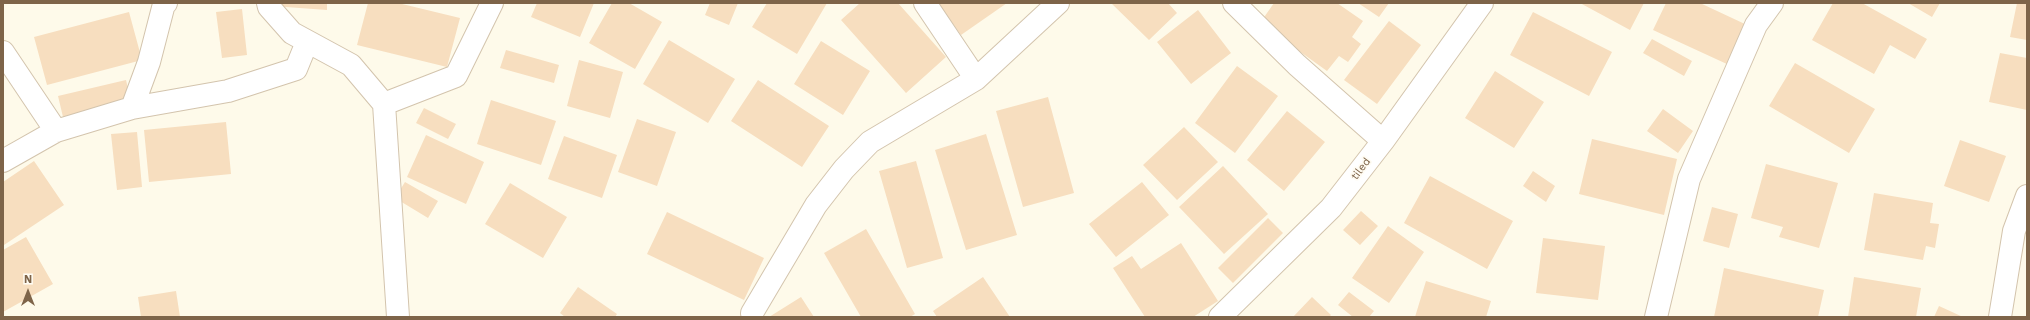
<!DOCTYPE html>
<style>
body{margin:0}
#map{position:relative;width:2030px;height:320px;overflow:hidden;background:#fefaea;font-family:"Work Sans",sans-serif}
canvas{display:block}
.frame{position:absolute;inset:0;border:4px solid #7e6449;pointer-events:none}
.north{position:absolute;left:8px;top:272px;width:40px;height:40px;-webkit-text-stroke:3px #fffcf3;paint-order:stroke;rotate:0deg;font-size:11px;font-weight:700;line-height:16px;text-align:center;color:#7e6449}
.north::after{content:'';display:block;margin:auto;width:14px;height:18px;background:#7e6449;clip-path:polygon(50% 0,100% 100%,50% 72%,0 100%)}
</style>
<div id="map">
<canvas width="2030" height="320"></canvas>
<div class="frame"></div>
<div class="north">N</div>
</div>
<script>
const g = document.querySelector('canvas').getContext('2d');
g.lineJoin = 'round';
function fillPath(path, color) { g.fillStyle = color; g.fill(path, 'evenodd'); }
const toPath = rows => new Path2D(rows.map(r => 'M' + r).join(''));
function trace(path, color, width, dash) { g.strokeStyle = color; g.lineWidth = width; g.lineCap = dash ? 'butt' : 'round'; g.setLineDash(dash || []); g.stroke(path); }
function write(font, color, halo, rows, align = 'center') {
  g.font = font + ' "Work Sans",sans-serif'; g.lineWidth = 3.5; g.setLineDash([]); g.textBaseline = 'middle'; g.strokeStyle = halo; g.fillStyle = color; for (const [text, x, y, turn = 0] of rows) {
    g.save(); g.translate(x, y); g.rotate((+turn || 0) * Math.PI / 180); g.textAlign = isNaN(turn) ? turn : align; if (halo) g.strokeText(text, 0, 0); g.fillText(text, 0, 0); g.restore();
  }
}
const building = toPath([
 [273,3,327,3,327,10,272,6],
 [368,3,398,3,460,18,447,67,357,45],
 [537,3,594,3,580,37,531,17],
 [612,3,629,3,662,22,635,69,589,43],
 [710,3,738,3,729,25,705,15],
 [767,3,827,3,797,54,752,27],
 [860,3,898,3,946,57,906,93,841,20],
 [938,3,1007,3,961,35],
 [1111,3,1168,3,1177,13,1149,40],
 [1274,3,1337,3,1363,21,1352,37,1361,44,1348,62,1339,56,1327,71,1260,23],
 [1358,3,1389,3,1379,17],
 [1580,3,1644,3,1630,30],
 [1666,3,1700,3,1747,25,1729,65,1653,30],
 [1833,3,1862,3,1927,39,1915,59,1890,45,1874,74,1812,40],
 [1908,3,1940,3,1932,17],
 [2017,3,2027,3,2027,40,2010,37],
 [242,9,247,55,222,58,216,12],
 [1198,10,1231,53,1191,84,1157,42],
 [129,12,142,60,47,85,34,37],
 [1533,12,1612,52,1589,96,1510,55],
 [1389,21,1421,45,1377,104,1344,80],
 [1652,39,1692,61,1684,76,1643,53],
 [669,40,735,79,708,123,643,84],
 [821,41,870,71,843,115,794,84],
 [506,50,559,65,554,83,500,68],
 [2000,53,2027,58,2027,110,1989,102],
 [579,60,623,72,610,118,567,106],
 [1795,63,1875,109,1849,153,1769,106],
 [1237,66,1278,96,1235,153,1195,123],
 [1495,71,1544,102,1514,148,1465,118],
 [126,80,131,101,63,117,58,96],
 [758,80,829,126,802,167,731,121],
 [1048,97,1074,193,1023,207,996,111],
 [491,100,556,121,541,165,477,144],
 [424,108,456,124,448,139,416,123],
 [1663,109,1693,131,1678,153,1647,131],
 [1287,111,1325,142,1284,191,1247,160],
 [637,119,676,132,657,186,618,172],
 [226,122,231,174,149,182,144,130],
 [1184,127,1218,162,1177,200,1143,165],
 [137,132,142,187,117,190,111,134],
 [986,134,1017,235,966,250,935,150],
 [426,135,484,162,466,204,407,177],
 [564,136,617,155,602,198,548,179],
 [1592,139,1677,159,1664,215,1579,194],
 [1960,140,2006,156,1989,202,1944,186],
 [34,161,64,205,4,245,3,182],
 [916,161,943,258,907,268,879,171],
 [1766,164,1838,183,1819,248,1779,237,1783,227,1751,218],
 [1223,166,1268,214,1224,254,1179,207],
 [1533,171,1555,186,1546,202,1523,186],
 [1430,176,1513,221,1487,269,1404,223],
 [405,182,438,201,428,218,395,198],
 [1142,182,1169,215,1116,257,1089,224],
 [510,183,567,217,543,258,485,224],
 [1874,193,1933,203,1930,223,1939,224,1935,248,1926,246,1923,260,1864,250],
 [1712,207,1738,214,1729,248,1703,241],
 [1361,211,1378,226,1360,245,1343,230],
 [667,212,764,258,744,300,647,254],
 [1268,218,1283,233,1233,283,1218,268],
 [1388,226,1424,252,1389,303,1352,278],
 [866,229,915,314,910,317,861,317,824,253],
 [26,237,53,284,3,312,3,250],
 [1543,238,1605,246,1598,300,1536,293],
 [1181,243,1218,301,1193,317,1145,317,1113,268,1132,256,1141,269],
 [1724,268,1824,290,1818,317,1714,317],
 [983,277,1010,317,937,317,933,311],
 [1854,277,1921,288,1916,317,1848,317],
 [1426,281,1491,301,1486,317,1415,317],
 [578,287,617,314,615,317,565,317,560,313],
 [176,291,180,317,141,317,138,297],
 [1349,292,1374,311,1369,317,1353,317,1338,305],
 [801,297,814,317,769,317],
 [1312,297,1331,315,1329,317,1293,317],
 [1939,306,1963,317,1934,317]
]);
const minor = toPath([
 [268,3,269,7,292,33,351,65,384,104,398,317],
 [925,3,976,79],
 [1234,3,1297,65,1383,141],
 [3,52,56,131],
 [384,104,456,76,492,3],
 [132,108,149,62,164,4,166,3],
 [3,161,56,131,132,108,228,91,296,69,307,42],
 [752,313,816,205,844,169,870,142,976,79,1058,3],
 [1220,317,1331,208,1383,141,1482,3],
 [1656,317,1689,179,1756,25,1772,3],
 [2000,317,2014,231,2027,196]
]);
const streetNames = [
 ["tiled",1361,169,-53]
];
fillPath(building, '#f7debf');
trace(minor, '#d3c4ad', 24);
trace(minor, '#fff', 22);
write('11px', '#7e6449', '#fffcf3', streetNames);
</script>
